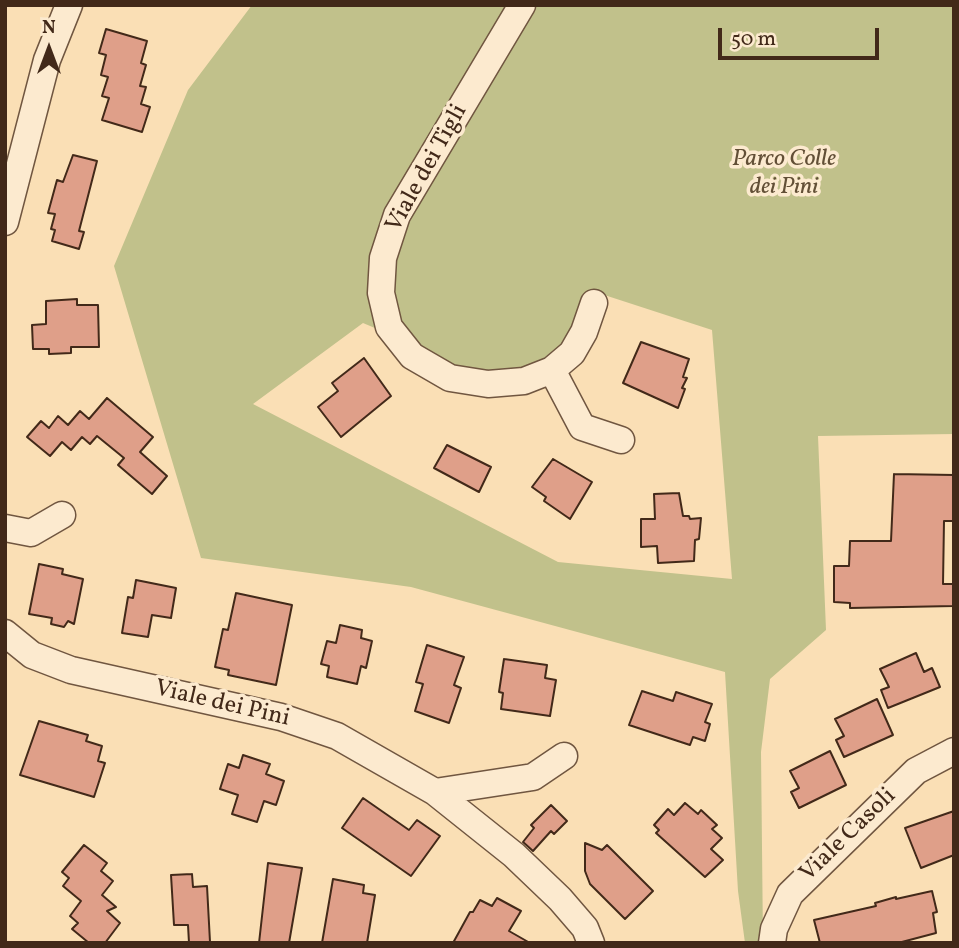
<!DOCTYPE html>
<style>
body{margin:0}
#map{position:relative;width:959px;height:948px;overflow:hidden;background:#fadfb5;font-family:Vollkorn,serif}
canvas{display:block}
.frame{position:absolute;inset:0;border:7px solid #422919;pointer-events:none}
.north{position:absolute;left:14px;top:14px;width:70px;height:70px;-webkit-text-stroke:5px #fceacf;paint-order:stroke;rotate:0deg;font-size:19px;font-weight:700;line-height:28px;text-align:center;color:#422919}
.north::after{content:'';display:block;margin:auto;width:24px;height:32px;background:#422919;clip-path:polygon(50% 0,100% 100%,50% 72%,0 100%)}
.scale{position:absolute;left:718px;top:28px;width:161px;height:32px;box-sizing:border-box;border:4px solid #422919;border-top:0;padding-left:9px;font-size:21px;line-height:24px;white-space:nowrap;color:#422919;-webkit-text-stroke:5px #fceacf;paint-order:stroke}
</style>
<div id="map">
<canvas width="959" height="948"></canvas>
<div class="frame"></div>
<div class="north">N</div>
<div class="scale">50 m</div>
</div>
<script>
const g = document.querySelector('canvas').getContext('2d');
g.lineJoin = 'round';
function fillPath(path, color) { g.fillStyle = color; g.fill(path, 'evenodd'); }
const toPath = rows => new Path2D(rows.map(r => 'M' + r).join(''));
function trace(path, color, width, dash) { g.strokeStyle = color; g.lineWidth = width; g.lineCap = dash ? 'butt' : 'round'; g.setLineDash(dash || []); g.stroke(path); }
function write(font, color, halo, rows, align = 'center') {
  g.font = font + ' Vollkorn,serif'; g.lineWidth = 7; g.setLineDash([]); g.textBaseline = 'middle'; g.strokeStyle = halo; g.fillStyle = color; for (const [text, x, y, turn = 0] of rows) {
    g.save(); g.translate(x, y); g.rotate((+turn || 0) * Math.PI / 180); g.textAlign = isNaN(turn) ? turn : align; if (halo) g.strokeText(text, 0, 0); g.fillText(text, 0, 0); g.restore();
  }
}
const green = toPath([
 [252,5,513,5,390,212,382,331,363,323,253,404,558,562,732,579,712,330,589,290,565,347,547,361,522,372,488,375,453,369,418,349,398,323,391,293,393,260,406,219,533,5,954,5,954,434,818,436,826,630,770,679,761,752,763,943,745,943,738,891,725,672,411,587,201,558,114,266,188,90]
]);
const building = toPath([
 [106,29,147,41,141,63,146,65,140,86,146,87,141,104,150,107,142,132,102,120,109,98,102,96,108,77,101,75,106,55,99,53,106,29],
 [73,155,97,161,79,231,84,232,79,249,52,241,55,230,51,229,55,214,48,213,57,180,63,182,73,155],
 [77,299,77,305,98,305,99,347,71,347,71,353,49,354,49,349,33,349,32,325,46,324,46,301,77,299],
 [641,342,689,359,683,377,687,378,682,388,685,389,678,408,623,383,641,342],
 [364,358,391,396,341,437,318,407,338,391,332,383,364,358],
 [107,398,153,437,140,452,167,476,152,494,118,465,124,458,97,436,90,444,82,437,71,450,62,442,50,456,27,437,41,421,49,428,58,416,68,425,80,411,89,419,107,398],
 [447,445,491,467,479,492,434,468,447,445],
 [553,459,592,482,570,519,544,501,546,497,532,487,553,459],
 [894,474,954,475,954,521,944,521,943,584,954,584,954,606,850,608,850,603,834,602,834,566,849,566,850,541,891,541,894,474],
 [679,493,683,516,689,516,690,519,701,518,699,539,695,540,694,561,658,563,657,546,641,547,641,519,655,519,654,494,679,493],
 [39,564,63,569,62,574,83,579,74,624,68,621,64,627,51,624,52,618,29,614,39,564],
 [136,580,176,588,171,618,152,615,148,637,122,633,128,597,133,598,136,580],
 [236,593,292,605,276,685,228,675,229,670,215,667,223,629,228,630,236,593],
 [340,625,362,630,361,638,372,641,366,668,361,666,357,684,327,677,329,666,321,664,327,641,336,643,340,625],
 [427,645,464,657,454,685,461,688,449,723,415,711,423,684,416,682,427,645],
 [916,653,924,672,932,668,940,687,888,708,881,690,889,687,880,669,916,653],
 [504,659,547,665,545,678,556,680,550,716,501,709,503,693,499,692,504,659],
 [642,691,673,701,676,692,712,704,705,722,710,724,705,741,693,737,690,745,629,725,642,691],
 [877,699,893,735,844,757,836,740,844,736,835,719,877,699],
 [39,721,88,735,86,741,102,746,98,761,105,763,94,797,20,775,39,721],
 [830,751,846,785,799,808,791,792,799,788,790,771,830,751],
 [243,755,270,764,266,774,284,781,276,805,264,801,257,822,232,814,238,795,220,789,228,764,239,768,243,755],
 [363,798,409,830,417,820,440,836,411,876,342,828,363,798],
 [685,803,698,814,701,810,717,825,712,829,722,838,711,849,723,860,705,877,656,833,659,830,654,825,668,809,674,815,685,803],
 [551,805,567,821,554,834,551,831,533,851,523,842,534,828,531,825,551,805],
 [954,811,954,855,921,868,905,828,954,811],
 [585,843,602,850,607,845,653,891,625,919,590,884,585,871,585,843],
 [84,845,107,863,101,871,113,881,102,895,116,907,107,911,120,923,105,943,89,943,72,929,78,923,70,916,81,901,63,886,69,878,62,872,84,845],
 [268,863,302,868,289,943,259,943,268,863],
 [192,874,193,887,207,886,210,942,189,943,188,925,174,925,171,875,192,874],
 [333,879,364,885,363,893,375,895,367,943,322,943,333,879],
 [932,891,937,912,933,913,936,933,898,943,820,943,814,920,876,906,875,903,896,897,896,899,932,891],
 [497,898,521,911,509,931,530,943,453,943,470,912,473,912,480,900,492,906,497,898]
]);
const street = toPath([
 [522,5,397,215,383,258,381,293,389,327,412,356,450,378,488,384,524,381,552,370,572,353,584,332,594,303],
 [5,222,47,60,69,5],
 [552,370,582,427,621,440],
 [5,528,31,533,62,515],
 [5,633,32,655,71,670,281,717,337,736,435,792,514,855,560,899,585,928,591,943],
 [435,792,533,777,564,756],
 [772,943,774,929,790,894,916,771,954,751]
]);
const parkNames = [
 ["Parco Colle",784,161],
 ["dei Pini",784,189]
];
const streetNames = [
 ["Viale dei Tigli",428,169,-61],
 ["Viale dei Pini",222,705,13],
 ["Viale Casoli",849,836,-44]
];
fillPath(green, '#c1c18b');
fillPath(building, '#df9f89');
trace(building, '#422919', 2);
trace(street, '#705640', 29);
trace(street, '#fceacf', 26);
write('italic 24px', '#624f36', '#fceacf', parkNames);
write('24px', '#422919', '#fceacf', streetNames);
</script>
